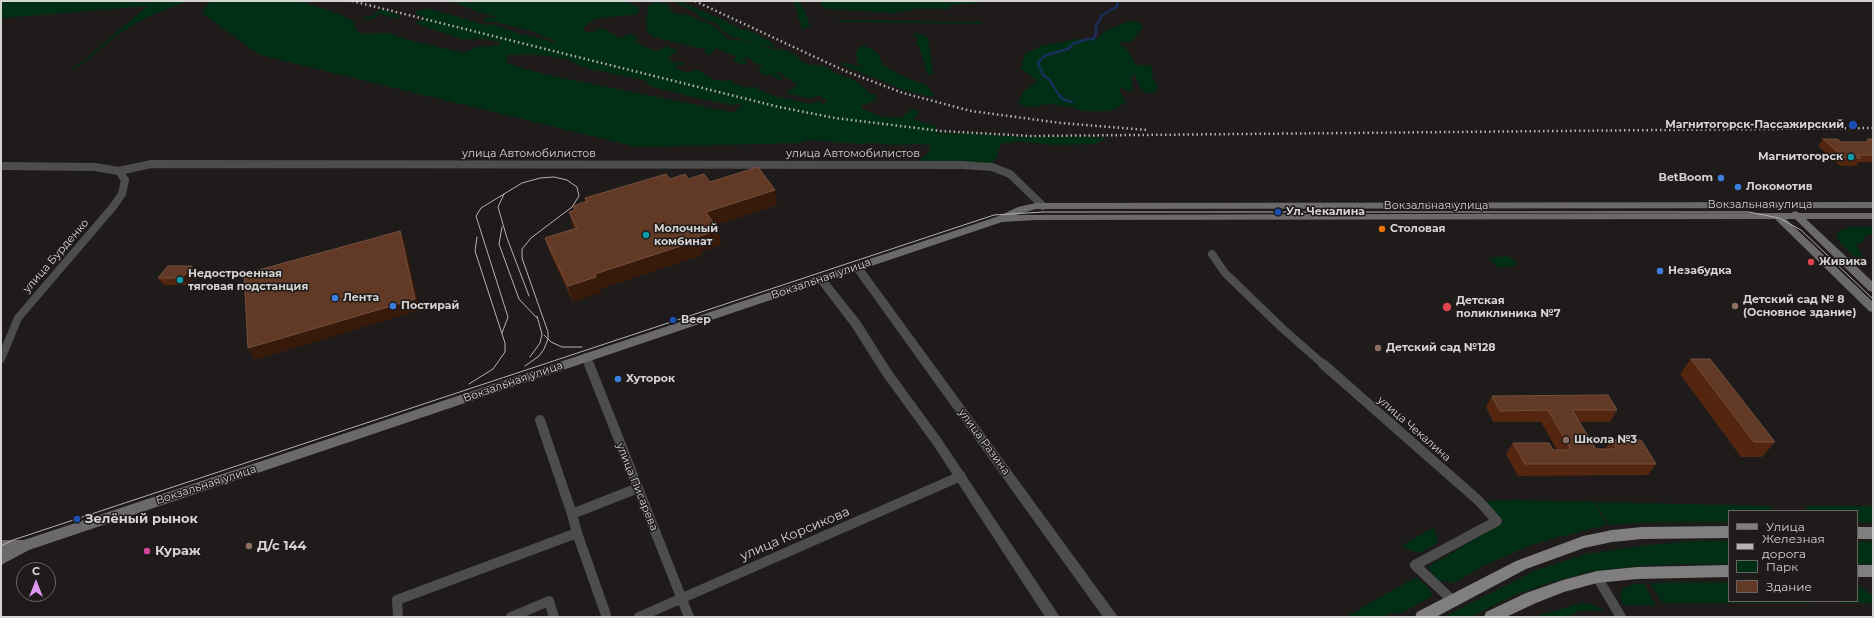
<!DOCTYPE html>
<meta charset="utf-8">
<style>
body{margin:0}
#map{position:relative;width:1874px;height:618px;overflow:hidden;background:#1e1b1a;font-family:Montserrat,sans-serif}
canvas{display:block}
.frame{position:absolute;inset:0;border:2px solid #d6d4d3;pointer-events:none}
.legend{position:absolute;left:1728px;top:510px;width:130px;height:92px;box-sizing:border-box;background:#1e1b1a;border:1px solid #686564;margin:0;padding:5px 7px;list-style:none;font-size:12px;color:#d6d4d3}
.legend li{display:flex;align-items:center;gap:8px;height:20px}
.legend b{width:20px;border:1px solid #686564}
.north{position:absolute;left:16px;top:562px;width:40px;height:40px;box-sizing:border-box;background:#1e1b1a;border:1px solid #686564;border-radius:50%;rotate:0deg;font-size:11px;font-weight:700;line-height:16px;text-align:center;color:#d6d4d3}
.north::after{content:'';display:block;margin:auto;width:14px;height:18px;background:#df98f2;clip-path:polygon(50% 0,100% 100%,50% 72%,0 100%)}
</style>
<div id="map">
<canvas width="1874" height="618"></canvas>
<div class="frame"></div>
<ul class="legend">
<li><b style="height:5px;background:#817e80"></b>Улица</li>
<li><b style="height:5px;background:#b6b4b3"></b>Железная дорога</li>
<li><b style="height:11px;background:#012f15"></b>Парк</li>
<li><b style="height:11px;background:#623924"></b>Здание</li>
</ul>
<div class="north">С</div>
</div>
<script>
const g = document.querySelector('canvas').getContext('2d');
g.lineJoin = 'round';
function fillPath(path, color) { g.fillStyle = color; g.fill(path, 'evenodd'); }
const toPath = rows => new Path2D(rows.map(r => 'M' + r).join(''));
function trace(path, color, width, dash) { g.strokeStyle = color; g.lineWidth = width; g.lineCap = dash ? 'butt' : 'round'; g.setLineDash(dash || []); g.stroke(path); }
function write(font, color, halo, rows, align = 'center') {
  g.font = font + ' Montserrat,sans-serif'; g.lineWidth = 3; g.setLineDash([]); g.textBaseline = 'middle'; g.strokeStyle = halo; g.fillStyle = color; for (const [text, x, y, turn = 0] of rows) {
    g.save(); g.translate(x, y); g.rotate((+turn || 0) * Math.PI / 180); g.textAlign = isNaN(turn) ? turn : align; if (halo) g.strokeText(text, 0, 0); g.fillText(text, 0, 0); g.restore();
  }
}
const green = toPath([
 [1,1,188,1,154,14,138,22,117,35,74,70,72,70,148,6,1,18],
 [211,1,298,1,340,14,354,22,356,30,362,34,389,33,409,40,464,53,477,47,500,45,500,42,484,39,462,39,415,23,418,21,428,20,415,13,418,10,429,9,486,25,495,25,517,33,535,37,554,43,553,39,544,37,535,32,497,22,483,22,486,18,498,17,481,13,458,4,444,1,626,1,636,6,639,11,638,14,601,18,590,21,584,28,583,31,594,33,599,28,605,29,618,38,632,34,636,37,636,42,652,50,660,50,668,46,670,48,677,49,676,53,670,55,668,58,675,63,683,62,684,65,675,65,676,68,685,73,698,70,714,80,723,81,732,80,733,84,744,87,754,87,773,96,811,104,818,101,823,104,828,101,819,95,814,98,801,97,786,93,798,85,778,72,775,72,783,78,778,80,772,75,764,75,758,70,763,66,757,64,747,57,742,59,748,61,745,64,740,64,733,60,737,57,716,48,710,55,705,54,705,49,653,37,654,35,648,33,647,30,646,19,648,13,647,5,658,2,668,5,670,10,675,14,687,15,709,24,721,32,727,39,754,42,772,49,786,50,797,56,803,63,826,67,835,73,852,79,866,89,868,93,876,95,875,101,862,105,862,109,880,116,893,118,902,117,912,109,920,111,914,120,937,126,936,132,1028,137,1085,137,1107,138,1095,144,1051,145,1017,141,1001,144,996,159,992,163,916,163,930,151,930,145,919,144,892,145,871,143,859,144,811,140,798,143,637,147,260,55,203,14,203,10],
 [534,54,567,59,586,68,644,80,650,86,685,95,716,102,733,105,742,103,735,113,543,74,508,64,507,58,508,55],
 [673,1,679,1,721,19,742,30,748,30,769,41,774,44,775,48,730,36,718,26,719,24,703,19,703,17,698,16,698,14],
 [794,1,800,1,801,6,803,7,809,23,810,26,806,28,802,29],
 [822,1,997,1,950,5,951,7,947,9,914,9,893,13,829,9,824,8,821,4],
 [381,9,402,16,394,18,380,14,373,19,366,20,362,18,373,16],
 [840,20,980,22,983,24,838,22],
 [1130,21,1140,23,1143,27,1141,30,1132,41,1117,43,1126,48,1136,65,1151,66,1153,73,1151,78,1155,81,1158,88,1154,93,1147,93,1141,89,1135,75,1132,75,1132,92,1120,88,1119,90,1126,102,1115,109,1108,111,1083,111,1071,107,1051,104,1030,107,1024,106,1018,102,1024,91,1038,81,1021,69,1025,54,1041,46,1077,39,1097,39,1105,31],
 [918,33,928,37,933,74,928,76,920,48,916,44,918,37,913,35],
 [863,46,869,48,878,53,883,65,910,80,925,84,934,94,932,97,907,91,842,65,842,62,865,68,858,64,856,54,858,48],
 [1851,227,1873,227,1873,234,1865,236,1864,241,1856,245,1863,257,1854,257,1837,239,1839,231],
 [1509,256,1518,265,1498,268,1489,258],
 [1512,500,1594,502,1607,525,1536,543,1483,566,1454,583,1437,580,1428,567,1504,522,1484,501],
 [1595,502,1769,506,1773,511,1729,511,1729,522,1659,522,1609,525],
 [1805,506,1873,506,1873,523,1857,522,1857,511,1809,511],
 [1434,527,1438,543,1421,552,1416,552,1406,549,1402,546],
 [1696,541,1729,541,1729,564,1678,564,1626,567,1589,572,1552,582,1512,596,1470,617,1444,617,1536,570,1587,554,1639,546],
 [1857,542,1873,542,1873,564,1857,564],
 [1416,577,1429,588,1432,596,1402,613,1389,613,1382,617,1346,617],
 [1729,582,1729,601,1810,601,1812,603,1663,603,1650,583],
 [1643,583,1656,605,1623,605,1620,597,1622,589,1631,585],
 [1857,584,1873,597,1873,603,1840,603,1838,601,1857,601],
 [1582,603,1594,605,1604,610,1579,611,1568,617,1534,617]
]);
const stream = toPath([
 [1072,102,1063,99,1058,94,1050,80,1043,75,1038,63,1044,56,1068,49,1073,44,1084,40,1093,39,1096,34,1096,27,1102,15,1118,6,1117,1]
]);
const minorFar1 = toPath([
 [1,166,95,167,119,171,151,164,960,165,992,167,1010,174,1043,206],
 [1212,254,1225,273,1282,328,1324,365],
 [586,357,589,365],
 [1,359,18,318,112,208,122,194,125,180,119,171]
]);
const minor = toPath([
 [589,364,689,617],
 [1323,364,1479,501,1497,521,1415,565,1452,600],
 [540,420,572,514],
 [577,533,606,615],
 [1597,577,1621,617],
 [398,617,397,600,577,533,572,514,638,488],
 [511,617,549,601,554,617],
 [639,617,961,476]
]);
const tertiary = toPath([
 [857,264,861,265,1118,617,1103,617,853,269,852,267,857,264],
 [821,275,825,277,860,321,891,370,942,440,1060,617,1045,617,934,446,883,376,852,327,817,281,816,279,821,275]
]);
const secondary = toPath([
 [1873,202,1873,208,1036,209,1016,215,1791,213,1795,211,1800,213,1873,213,1873,219,1806,219,1873,282,1873,292,1869,291,1795,219,1786,219,1873,302,1873,312,1869,311,1775,219,1036,220,1002,222,29,550,1,565,1,540,24,540,999,216,1018,207,1036,203,1873,202]
]);
const primary = toPath([
 [1729,526,1729,538,1642,539,1612,542,1584,548,1526,569,1436,617,1415,617,1417,612,1516,561,1583,536,1612,530,1642,527,1729,526],
 [1857,527,1873,527,1873,539,1857,539,1857,527],
 [1729,565,1729,577,1637,579,1597,583,1564,592,1536,603,1506,617,1484,617,1486,612,1526,593,1563,580,1597,571,1637,567,1729,565],
 [1857,565,1873,565,1873,577,1857,577,1857,565]
]);
const tram = toPath([
 [504,194,498,207,507,238,529,296],
 [502,227,499,244,519,299,537,318],
 [502,333,508,317,476,216,481,208,522,183,540,178,554,177,567,180,577,187,579,196,572,207,531,238,522,249,522,258,548,332,548,339,544,349,539,356,525,366],
 [544,335,551,342,562,347,582,347],
 [530,357,540,343,542,334,537,316],
 [469,384,493,369,505,352,505,343,475,251,477,237],
 [1,546,13,540,994,215,1043,212,1749,212,1779,218,1801,230,1873,299]
]);
const rail = toPath([
 [352,1,779,107,835,118,941,131,1031,136,1873,128],
 [695,1,845,71,903,93,971,111,1061,123,1147,130]
]);
const wall = toPath([
 [1823,139,1841,142,1865,142,1867,139,1873,139,1873,162,1858,162,1856,166,1840,166,1818,146],
 [670,179,688,179,710,182,777,205,715,225,718,230,721,245,701,251,702,255,600,289,601,292,573,302,550,253,545,238,574,229,569,212,574,211,573,206,586,202,585,198],
 [192,266,197,274,187,285,164,285,158,278],
 [1691,359,1775,442,1762,457,1741,457,1680,374],
 [1492,396,1617,410,1610,422,1579,422,1596,449,1605,449,1611,440,1656,464,1648,475,1518,476,1506,454,1513,443,1553,450,1557,450,1541,422,1493,422,1486,407]
]);
const shadedWall = toPath([
 [775,190,777,205,709,227,706,212],
 [718,230,721,245,701,251,702,255,600,289,601,292,573,302,568,286,595,274,697,237],
 [400,231,405,242,420,310,255,360,248,348],
 [192,266,197,274,187,285,182,278]
]);
const building = toPath([
 [1823,139,1837,139,1841,142,1871,142,1867,139,1873,139,1873,155,1857,155,1861,158,1845,158,1823,139],
 [758,167,775,190,706,212,718,230,697,237,699,240,595,274,596,277,568,286,545,238,577,228,569,212,575,210,573,206,587,201,585,198,666,174,670,179,685,174,688,179,704,174,710,182,758,167],
 [400,231,415,299,248,348,244,274,400,231],
 [168,266,192,266,182,278,158,278,168,266],
 [1691,359,1710,359,1775,442,1754,442,1691,359],
 [1608,395,1617,410,1572,410,1596,449,1617,449,1611,440,1641,440,1656,464,1525,464,1513,443,1549,443,1553,450,1571,450,1548,410,1500,411,1492,396,1608,395]
]);
const markers = [
 [1853,125,5,"#1a4fb4"],
 [1851,157,4,"#0f9aa8"],
 [1721,178,4,"#3f7fe0"],
 [1738,187,4,"#3f7fe0"],
 [1278,212,4,"#1a4fb4"],
 [1382,229,4,"#e8710a"],
 [646,235,4,"#0f9aa8"],
 [1811,262,4,"#e0444e"],
 [1660,271,4,"#3f7fe0"],
 [180,280,4,"#0f9aa8"],
 [335,298,4,"#3f7fe0"],
 [393,306,4,"#3f7fe0"],
 [1735,306,4,"#8d6e63"],
 [1447,307,5,"#e0444e"],
 [673,320,4,"#1a4fb4"],
 [1378,348,4,"#8d6e63"],
 [618,379,4,"#3f7fe0"],
 [1566,440,4,"#8d6e63"],
 [77,519,4,"#1a4fb4"],
 [249,546,4,"#8d6e63"],
 [147,551,4,"#d1479c"]
];
const poiNames = [
 ["Магнитогорск-Пассажирский",1844,125,"right"],
 ["Магнитогорск",1843,157,"right"],
 ["BetBoom",1713,178,"right"],
 ["Локомотив",1746,187],
 ["Ул. Чекалина",1286,212],
 ["Молочный",654,229],
 ["комбинат",654,242],
 ["Столовая",1390,229],
 ["Живика",1819,262],
 ["Незабудка",1668,271],
 ["Недостроенная",188,274],
 ["тяговая подстанция",188,287],
 ["Лента",343,298],
 ["Детский сад № 8",1743,300],
 ["(Основное здание)",1743,313],
 ["Детская",1456,301],
 ["поликлиника №7",1456,314],
 ["Постирай",401,306],
 ["Веер",681,320],
 ["Детский сад №128",1386,348],
 ["Хуторок",626,379],
 ["Школа №3",1574,440]
];
const streetNames = [
 ["улица Автомобилистов",529,154],
 ["улица Автомобилистов",853,154],
 ["Вокзальная улица",1760,205],
 ["Вокзальная улица",1436,206],
 ["улица Бурденко",56,256,-49],
 ["Вокзальная улица",821,279,-19],
 ["Вокзальная улица",513,382,-19],
 ["улица Чекалина",1414,429,41],
 ["улица Разина",984,442,54],
 ["Вокзальная улица",206,485,-18],
 ["улица Писарева",637,487,68]
];
const nearPoinames = [
 ["Зелёный рынок",85,519],
 ["Д/с 144",257,546],
 ["Кураж",155,551]
];
const nearStreetnames = [
 ["улица Корсикова",795,534,-23]
];
fillPath(green, '#012f15');
trace(stream, '#192f5b', 2.5);
trace(minorFar1, '#4e4d4e', 8);
trace(minor, '#4e4d4e', 10);
fillPath(tertiary, '#4e4d4e');
fillPath(secondary, '#6b696b');
fillPath(primary, '#817e80');
trace(tram, '#b6b4b3', 1);
trace(rail, '#b6b4b3', 2.5, [1.5, 3]);
fillPath(wall, '#54260f');
fillPath(shadedWall, '#381a0a');
fillPath(building, '#623924');
trace(building, '#74513f', 1);
for (const [x, y, r, color] of markers) { const dot = new Path2D(); dot.arc(x, y, r, 0, 2 * Math.PI); g.fillStyle = color; g.fill(dot); trace(dot, '#1e1b1a', 1.5); }
write('bold 11px', '#d6d4d3', '#1e1b1a', poiNames, 'left');
write('11px', '#d6d4d3', '#1e1b1a', streetNames);
write('bold 13px', '#d6d4d3', '#1e1b1a', nearPoinames, 'left');
write('13px', '#d6d4d3', '#1e1b1a', nearStreetnames);
</script>
